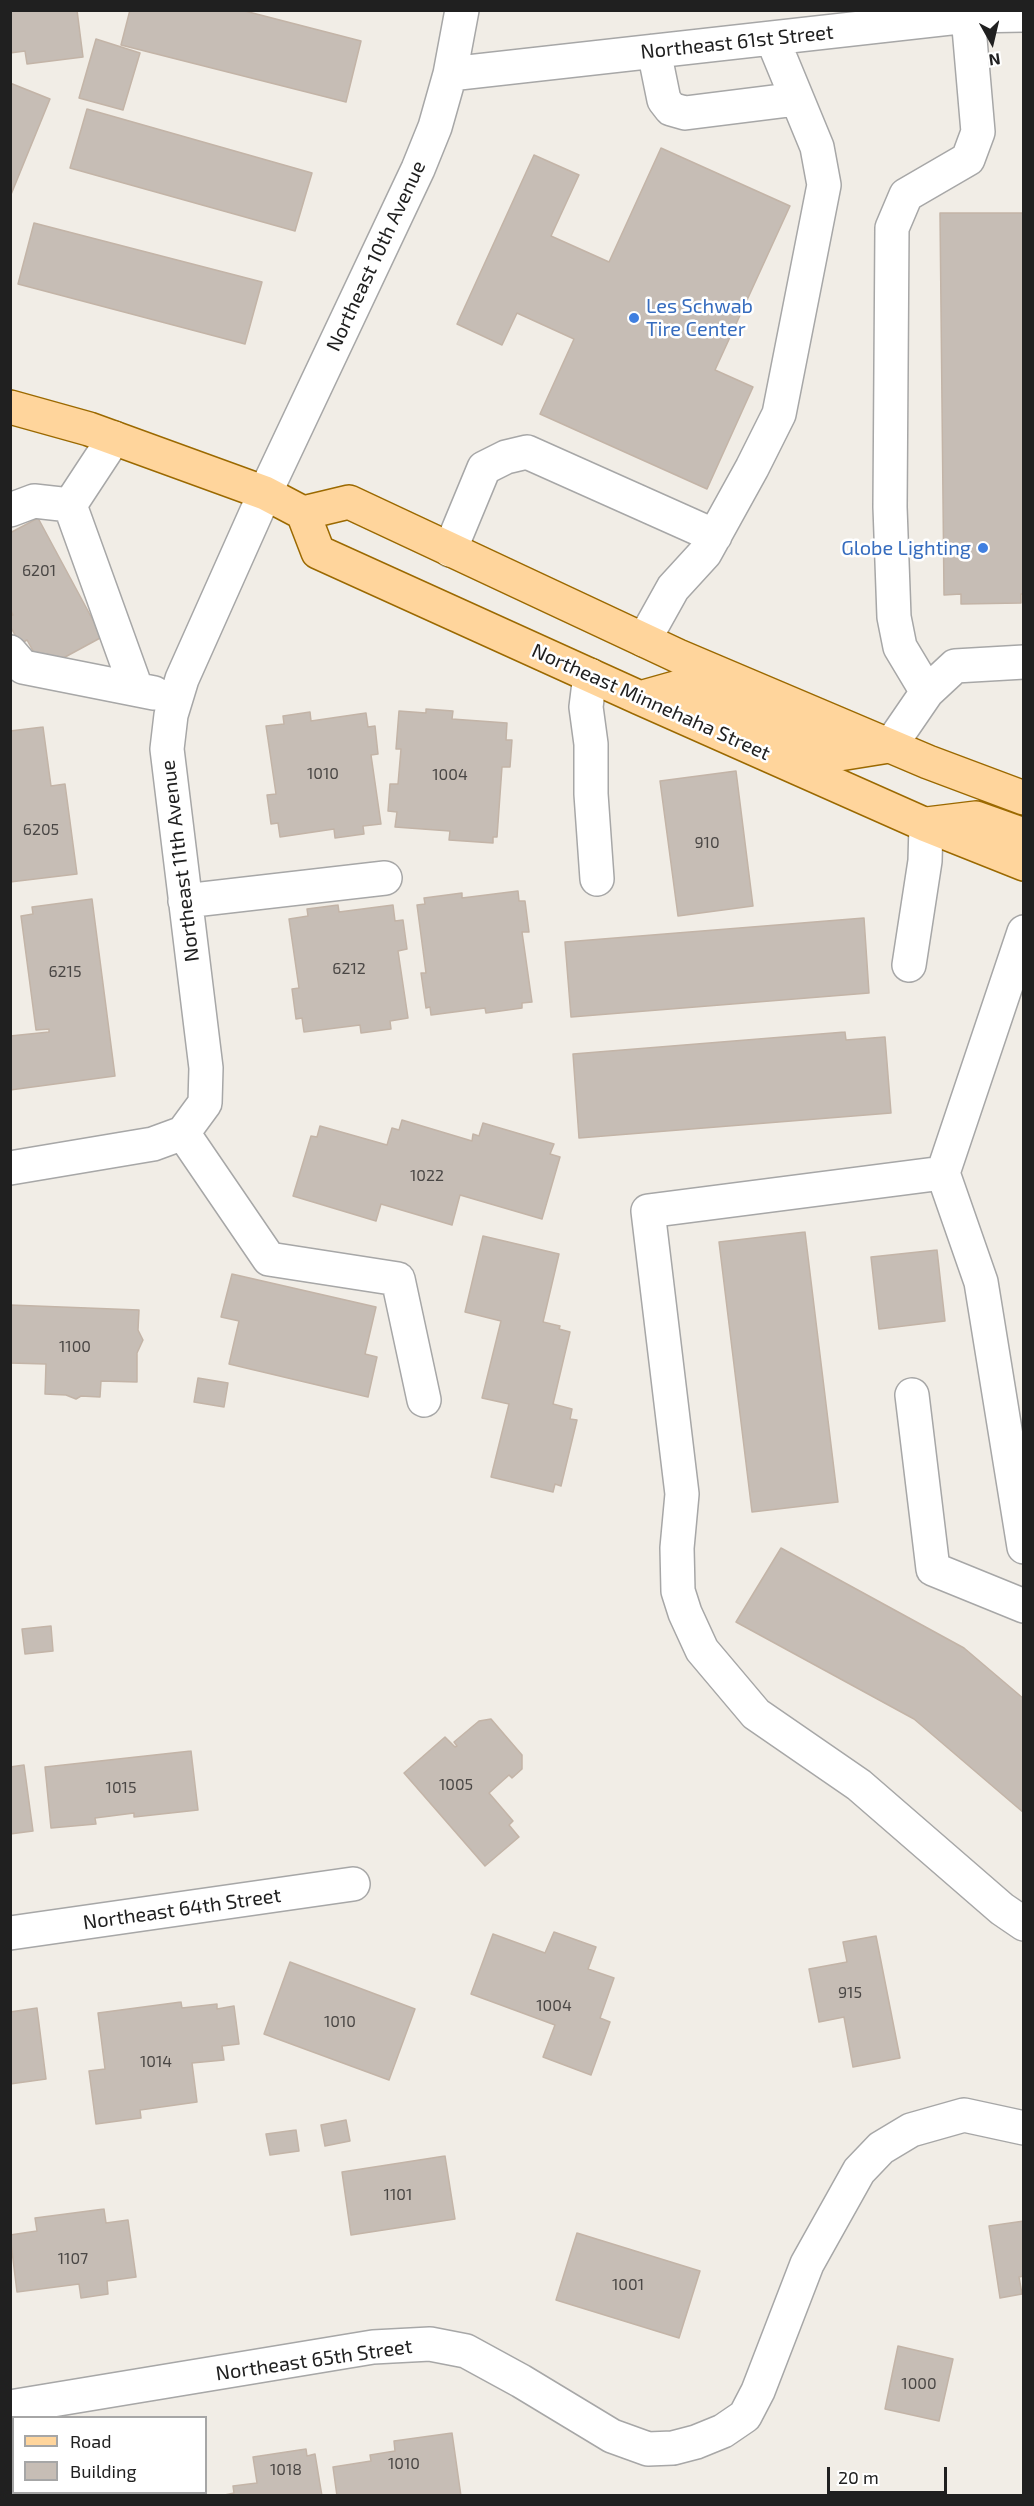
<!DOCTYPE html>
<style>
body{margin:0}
#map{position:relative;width:1034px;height:2506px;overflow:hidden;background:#f1ede6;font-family:"Exo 2",sans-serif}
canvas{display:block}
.frame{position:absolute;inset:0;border:12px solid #202020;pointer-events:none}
.legend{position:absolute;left:12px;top:2416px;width:195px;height:78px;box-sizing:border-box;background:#fff;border:2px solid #a6a6a6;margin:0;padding:8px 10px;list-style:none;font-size:18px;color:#202020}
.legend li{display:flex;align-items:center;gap:12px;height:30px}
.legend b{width:30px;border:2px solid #a6a6a6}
.north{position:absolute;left:962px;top:12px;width:60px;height:60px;-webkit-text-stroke:4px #fff;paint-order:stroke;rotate:172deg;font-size:16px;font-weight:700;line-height:24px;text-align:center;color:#202020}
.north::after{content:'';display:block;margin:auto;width:21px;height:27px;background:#202020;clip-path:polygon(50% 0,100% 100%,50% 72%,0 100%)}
.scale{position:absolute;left:827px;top:2467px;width:120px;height:27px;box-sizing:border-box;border:3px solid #202020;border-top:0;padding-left:8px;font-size:18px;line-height:21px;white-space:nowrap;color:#202020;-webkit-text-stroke:4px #fff;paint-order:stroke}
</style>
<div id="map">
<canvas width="1034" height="2506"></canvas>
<div class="frame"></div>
<ul class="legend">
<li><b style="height:8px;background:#ffd59c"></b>Road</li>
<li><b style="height:16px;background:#c6bdb5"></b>Building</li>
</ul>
<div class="north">N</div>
<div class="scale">20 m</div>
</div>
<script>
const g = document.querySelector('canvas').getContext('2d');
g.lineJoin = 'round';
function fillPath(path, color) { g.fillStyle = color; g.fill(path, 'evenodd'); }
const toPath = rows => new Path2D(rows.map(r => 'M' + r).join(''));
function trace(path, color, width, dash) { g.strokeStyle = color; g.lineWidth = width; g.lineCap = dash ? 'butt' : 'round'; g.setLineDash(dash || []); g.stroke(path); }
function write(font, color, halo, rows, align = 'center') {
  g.font = font + ' "Exo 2",sans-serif'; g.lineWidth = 5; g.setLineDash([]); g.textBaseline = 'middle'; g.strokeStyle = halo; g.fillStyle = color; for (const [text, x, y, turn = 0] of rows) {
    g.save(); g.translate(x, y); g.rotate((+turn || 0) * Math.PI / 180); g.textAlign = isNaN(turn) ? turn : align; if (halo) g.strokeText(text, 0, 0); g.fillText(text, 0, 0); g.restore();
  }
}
const building = toPath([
 [10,10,77,10,83,57,27,64,25,51,10,53,10,10],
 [130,10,241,10,361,41,346,102,121,45,130,10],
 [96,39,140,53,123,110,79,98,96,39],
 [10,83,50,99,10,197,10,83],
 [87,109,312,173,295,231,70,168,87,109],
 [661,148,790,206,715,370,753,387,707,489,540,414,574,339,517,313,502,345,457,324,534,155,579,175,551,236,609,262,661,148],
 [940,213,1024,213,1024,594,1021,594,1021,603,961,604,961,594,944,595,940,213],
 [34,223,262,282,245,344,18,284,34,223],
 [38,518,102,637,43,669,27,640,20,644,10,626,10,616,13,615,10,609,10,533,38,518],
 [426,709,453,711,452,719,507,723,506,740,512,740,510,767,502,767,497,837,493,837,493,843,449,840,450,831,395,827,397,812,388,811,390,784,398,784,401,749,396,749,399,711,426,713,426,709],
 [310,712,311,721,366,713,368,727,375,726,378,754,371,755,381,824,363,826,364,834,335,838,334,829,280,837,278,823,271,824,267,795,276,794,266,726,284,724,283,716,310,712],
 [43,727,51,786,65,784,77,874,10,882,10,731,43,727],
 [736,771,753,906,678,916,660,781,736,771],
 [518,891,519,901,525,901,529,932,522,932,532,1002,522,1003,522,1008,486,1013,485,1008,431,1015,430,1007,426,1008,421,973,426,973,417,905,425,904,424,898,462,893,462,898,518,891],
 [92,899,115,1076,10,1090,10,1036,49,1032,49,1029,36,1030,21,916,33,914,32,907,92,899],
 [338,905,339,912,393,905,395,921,403,920,407,949,398,951,408,1018,390,1021,391,1029,361,1033,360,1025,304,1032,302,1018,296,1019,292,989,299,988,289,919,308,916,307,909,338,905],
 [864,918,869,993,571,1017,565,942,864,918],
 [845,1032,846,1040,885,1037,891,1113,579,1138,573,1054,845,1032],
 [402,1120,472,1141,473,1134,479,1136,483,1123,554,1144,550,1154,560,1157,542,1219,460,1195,452,1225,381,1204,376,1221,293,1196,311,1136,317,1137,320,1126,387,1145,392,1128,399,1130,402,1120],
 [805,1232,838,1502,752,1512,719,1242,805,1232],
 [483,1236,559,1254,543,1322,560,1326,559,1329,570,1332,553,1404,572,1409,570,1419,577,1420,561,1486,555,1484,553,1492,491,1477,509,1404,482,1398,501,1321,465,1312,483,1236],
 [937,1250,945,1321,879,1329,871,1257,937,1250],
 [232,1274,376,1307,365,1354,377,1357,368,1397,229,1364,239,1321,221,1317,232,1274],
 [10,1305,139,1310,138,1330,143,1340,137,1353,137,1382,101,1381,100,1397,81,1396,76,1399,66,1395,45,1394,46,1364,10,1363,10,1305],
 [198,1378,228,1383,224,1407,194,1402,198,1378],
 [781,1548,964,1648,1024,1699,1024,1813,914,1719,736,1622,781,1548],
 [51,1626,53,1651,25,1654,22,1629,51,1626],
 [491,1719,522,1755,522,1769,512,1778,509,1775,489,1793,513,1821,509,1825,519,1837,485,1866,404,1773,445,1737,455,1747,457,1746,454,1742,479,1721,491,1719],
 [191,1751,198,1810,134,1817,134,1813,95,1818,96,1824,51,1828,45,1767,191,1751],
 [24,1765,33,1831,10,1834,10,1767,24,1765],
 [554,1932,596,1947,588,1969,614,1978,600,2018,610,2022,591,2075,543,2057,555,2025,471,1994,493,1934,545,1953,554,1932],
 [876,1936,900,2058,853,2067,844,2017,819,2022,809,1969,847,1962,843,1942,876,1936],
 [290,1962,415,2009,389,2080,264,2034,290,1962],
 [181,2002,182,2008,217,2004,217,2009,234,2006,239,2044,222,2046,224,2060,192,2063,197,2102,140,2110,141,2118,96,2124,89,2071,105,2069,98,2013,181,2002],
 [37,2008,46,2079,10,2084,10,2012,37,2008],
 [346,2120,350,2141,325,2146,321,2125,346,2120],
 [296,2130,299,2151,270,2155,266,2134,296,2130],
 [445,2156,455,2219,351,2235,342,2172,445,2156],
 [104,2209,106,2223,128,2220,136,2277,107,2281,108,2294,81,2298,79,2284,17,2292,10,2235,37,2231,35,2218,104,2209],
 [1024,2221,1024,2276,1019,2277,1022,2294,1000,2298,989,2226,1024,2221],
 [577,2233,700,2271,679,2338,556,2300,577,2233],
 [898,2346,953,2359,939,2421,885,2409,898,2346],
 [452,2433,461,2496,337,2496,333,2467,371,2461,370,2455,395,2451,394,2441,452,2433],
 [306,2449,307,2456,315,2454,322,2496,220,2496,234,2493,233,2486,257,2483,253,2457,306,2449],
 [31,2492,156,2492,157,2496,31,2496,31,2492]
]);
const minor = toPath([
 [654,51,664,100,671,109,685,113,797,99],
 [450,74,968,16,1024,15],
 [70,505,136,688],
 [70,505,114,438],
 [10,510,34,501,70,505],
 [450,550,484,468,506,457,527,452,715,536],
 [644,640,673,588,705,553,752,468,779,414,824,185,817,147,772,38],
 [10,652,23,667,154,693],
 [590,675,586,707,591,744,591,794,597,879],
 [927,692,900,647,894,617,890,507,892,228,906,195,968,159,978,132,968,16],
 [890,746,927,692,955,666,1024,662],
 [185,901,385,878],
 [1024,932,943,1173,981,1282,1024,1547],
 [909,965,925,861,926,825],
 [183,1133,269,1259,398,1279,424,1400],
 [10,1168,153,1144,183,1133,205,1103,206,1068,167,749,171,715,182,679,265,493,418,169,435,127,450,74,462,10],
 [943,1173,648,1211,682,1494,677,1548,678,1591,685,1613,702,1650,756,1714,859,1785,1002,1909,1024,1924],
 [912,1395,933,1569,1024,1606],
 [10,1933,353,1884],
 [10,2407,373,2347,430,2344,466,2351,521,2381,612,2436,648,2449,673,2448,696,2442,723,2431,745,2416,758,2391,807,2264,859,2171,881,2148,911,2130,964,2115,1024,2128]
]);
const major = toPath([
 [10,407,89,429,265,493,303,513,318,552,640,698,926,825,1024,864],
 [303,513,349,502,678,656,928,762,1024,798],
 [640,698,679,687,833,755,889,746],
 [927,824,976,818,1024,835]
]);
const markers = [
 [634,318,6,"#3f7fe0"],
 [983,548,6,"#3f7fe0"]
];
const numberNames = [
 ["6201",39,571],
 ["1010",323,774],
 ["1004",450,775],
 ["6205",41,830],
 ["910",707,843],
 ["6212",349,969],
 ["6215",65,972],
 ["1022",427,1176],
 ["1100",75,1347],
 ["1005",456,1785],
 ["1015",121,1788],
 ["915",850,1993],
 ["1004",554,2006],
 ["1010",340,2022],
 ["1014",156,2062],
 ["1101",398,2195],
 ["1107",73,2259],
 ["1001",628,2285],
 ["1000",919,2384],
 ["1010",404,2464],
 ["1018",286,2470]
];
const streetNames = [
 ["Northeast 61st Street",737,42,-6],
 ["Northeast 10th Avenue",376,256,-65],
 ["Northeast Minnehaha Street",651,702,24],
 ["Northeast 11th Avenue",180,861,-97],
 ["Northeast 64th Street",182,1909,-8],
 ["Northeast 65th Street",314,2360,-8]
];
const shopNames = [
 ["Les Schwab",646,306],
 ["Tire Center",646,329],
 ["Globe Lighting",971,548,"right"]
];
fillPath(building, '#c6bdb5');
trace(building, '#c3b4a7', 1.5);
trace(minor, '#a7a7a7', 36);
trace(major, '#9b6900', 36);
trace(minor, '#fff', 33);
trace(major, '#ffd59c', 33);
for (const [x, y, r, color] of markers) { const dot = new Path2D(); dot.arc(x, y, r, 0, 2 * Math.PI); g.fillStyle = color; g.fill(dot); trace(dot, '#fff', 2); }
write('16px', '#4a4745', null, numberNames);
write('20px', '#202020', '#fff', streetNames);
write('20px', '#366cbe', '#fff', shopNames, 'left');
</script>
